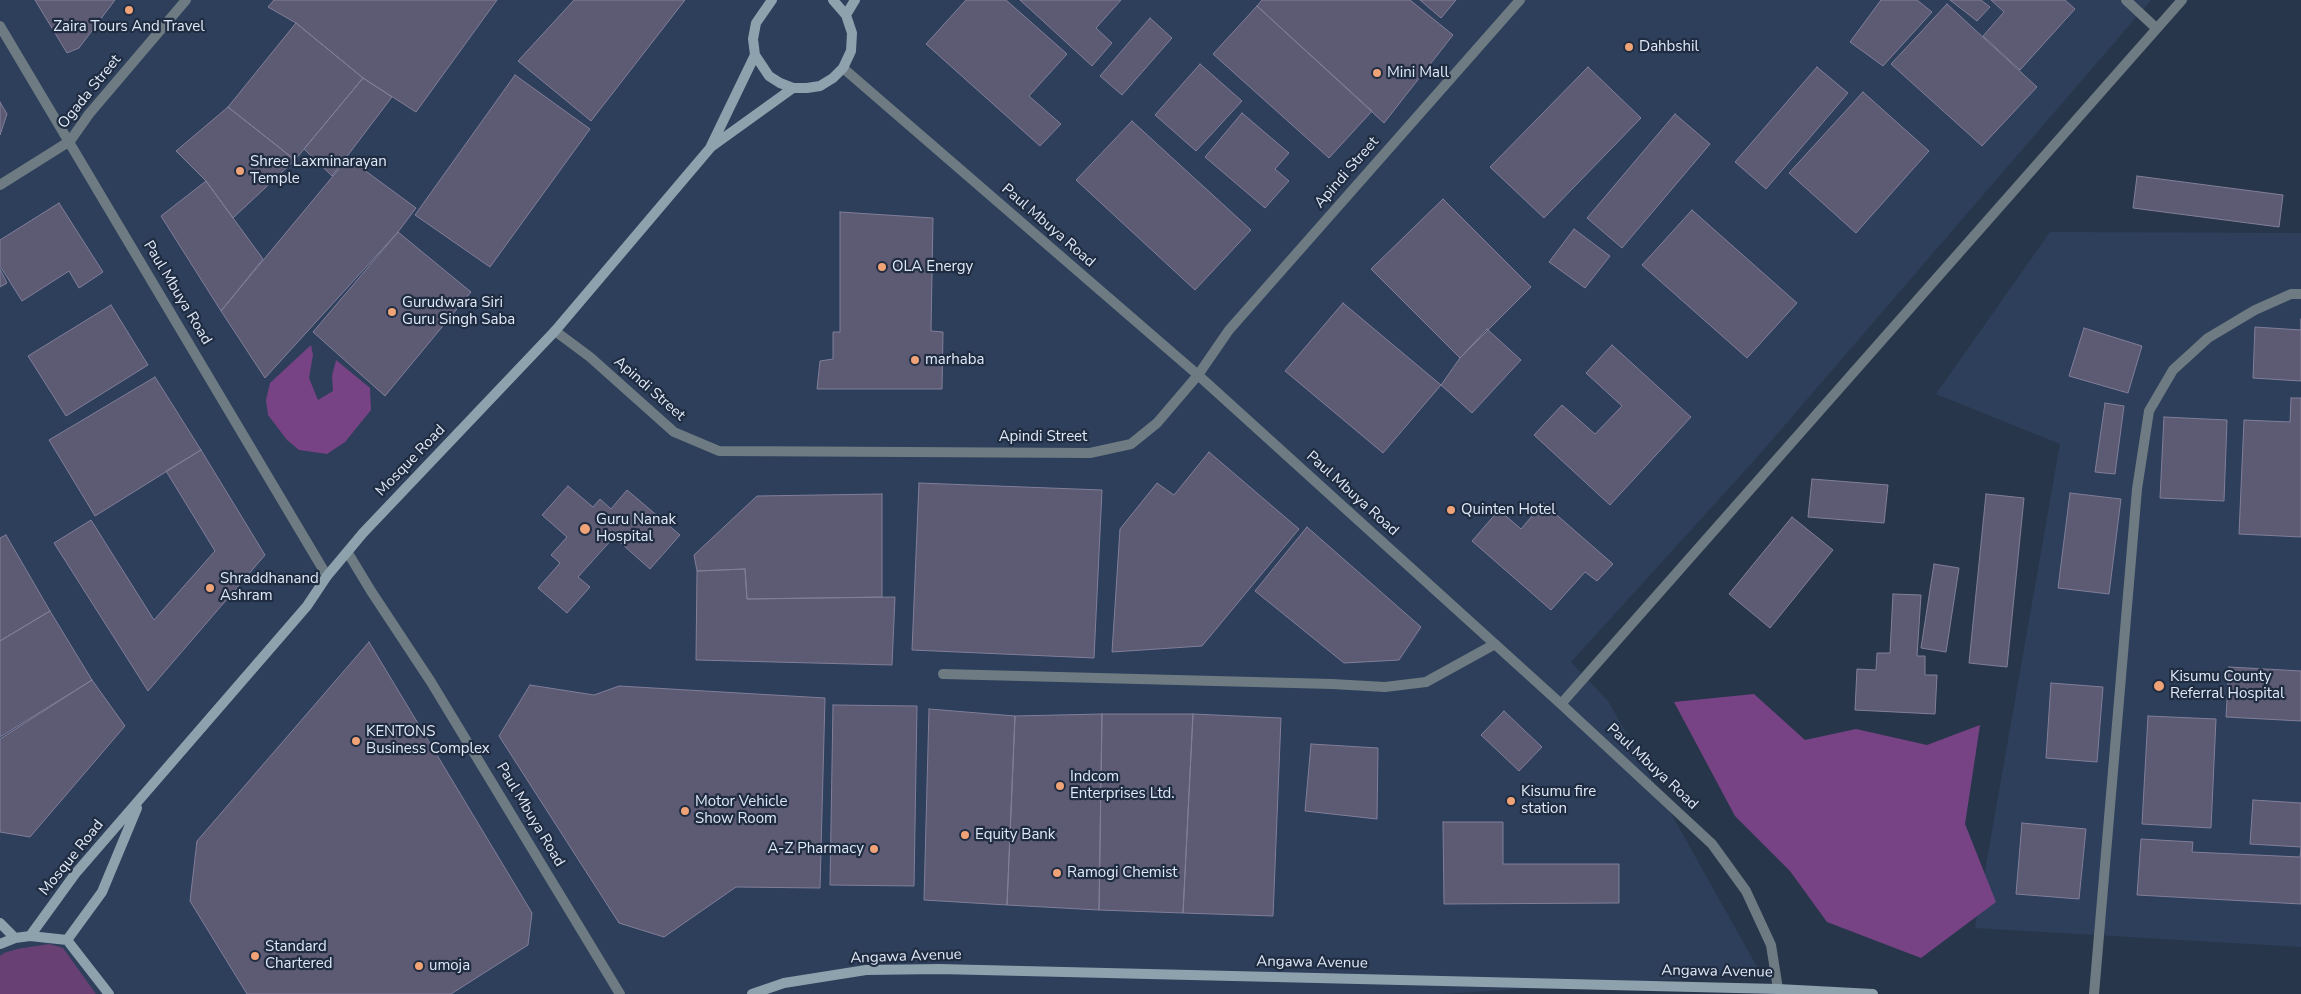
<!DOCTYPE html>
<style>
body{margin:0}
canvas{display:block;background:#28364b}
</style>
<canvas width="2301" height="994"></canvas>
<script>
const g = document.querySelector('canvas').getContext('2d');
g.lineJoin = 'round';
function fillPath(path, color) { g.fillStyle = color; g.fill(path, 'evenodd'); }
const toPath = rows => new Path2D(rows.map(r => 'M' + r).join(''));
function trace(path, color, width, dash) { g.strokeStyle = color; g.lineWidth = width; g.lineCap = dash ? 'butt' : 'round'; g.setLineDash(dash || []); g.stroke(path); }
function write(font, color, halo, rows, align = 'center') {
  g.font = font + ' "Nunito Sans",sans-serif'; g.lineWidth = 4.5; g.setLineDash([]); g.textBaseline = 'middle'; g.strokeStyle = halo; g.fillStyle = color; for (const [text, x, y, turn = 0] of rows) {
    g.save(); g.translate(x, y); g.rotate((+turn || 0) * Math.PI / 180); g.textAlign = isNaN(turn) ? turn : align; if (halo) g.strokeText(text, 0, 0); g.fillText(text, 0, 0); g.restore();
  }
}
const built = toPath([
 [0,0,2151,0,1759,455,1571,662,1608,701,1761,974,1442,994,0,994],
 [2050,232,2301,233,2301,947,1975,928,2060,444,1936,394]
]);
const green = toPath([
 [49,944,63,948,96,994,0,994,0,956,4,953,17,949]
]);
const forest = toPath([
 [311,345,313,355,309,378,318,400,333,391,332,376,336,360,370,388,371,410,345,442,327,454,299,450,287,440,268,415,266,400,270,383],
 [1754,694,1805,740,1856,729,1927,745,1980,725,1965,824,1996,902,1921,958,1827,922,1790,871,1735,816,1674,702]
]);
const building = toPath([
 [35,0,115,0,79,48,67,53,35,0],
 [274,0,497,0,416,112,363,78,296,23,268,7,274,0],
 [574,0,685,0,591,121,518,61,574,0],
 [966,0,1006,0,1067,54,1029,96,1061,124,1040,146,926,44,966,0],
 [1020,0,1121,0,1096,28,1112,43,1092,66,1020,0],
 [1262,0,1410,0,1453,35,1384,123,1257,6,1262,0],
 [1420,0,1456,0,1441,18,1420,0],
 [1881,0,1917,0,1932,12,1883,66,1850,42,1881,0],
 [1950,0,1981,0,1990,7,1977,21,1950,0],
 [1991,0,2065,0,2075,9,2020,70,1983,36,2004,12,1991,0],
 [1947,4,2037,87,1982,146,1891,64,1947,4],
 [1257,6,1372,111,1329,158,1213,54,1257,6],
 [1150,18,1172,38,1122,95,1100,76,1150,18],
 [296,23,363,78,295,160,228,107,296,23],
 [1200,64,1242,101,1196,151,1155,115,1200,64],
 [1588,67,1641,118,1544,218,1490,167,1588,67],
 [1817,67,1848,93,1766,189,1735,162,1817,67],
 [515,75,590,129,490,267,415,215,515,75],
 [363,78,392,97,332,176,304,149,363,78],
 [1863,92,1929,151,1856,233,1789,173,1863,92],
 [0,102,7,114,0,135,0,102],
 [228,107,295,160,233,218,206,181,176,151,228,107],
 [1242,113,1289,153,1275,169,1289,181,1265,208,1205,157,1242,113],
 [1675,114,1710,144,1622,248,1587,218,1675,114],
 [1132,121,1251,230,1195,290,1076,180,1132,121],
 [348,158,416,208,398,232,265,378,221,311,348,158],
 [2137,176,2283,195,2279,227,2133,208,2137,176],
 [206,181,263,259,221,311,161,216,206,181],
 [1443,199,1531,287,1460,358,1371,269,1443,199],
 [59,203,103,272,79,288,69,271,22,301,0,266,0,240,59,203],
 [1692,210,1797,303,1747,358,1642,265,1692,210],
 [840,212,933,218,931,331,943,332,942,389,817,389,820,361,833,359,833,332,840,332,840,212],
 [1574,229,1610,256,1585,288,1549,262,1574,229],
 [398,232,471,292,385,396,313,332,398,232],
 [0,269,7,283,0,287,0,269],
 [1343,303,1441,385,1383,453,1285,371,1343,303],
 [111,305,148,365,66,416,28,356,111,305],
 [2301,319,2301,381,2253,378,2255,327,2301,330,2301,319],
 [2084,328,2142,346,2128,393,2069,376,2084,328],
 [1487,329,1521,360,1472,413,1441,385,1460,358,1487,329],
 [1612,345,1691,417,1610,505,1534,435,1562,405,1595,434,1622,406,1586,373,1612,345],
 [155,377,201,450,95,516,49,440,155,377],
 [2291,398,2301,398,2301,537,2239,534,2244,420,2290,422,2291,398],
 [2105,403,2124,406,2115,474,2095,472,2105,403],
 [2164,417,2227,420,2224,501,2160,498,2164,417],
 [201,450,265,555,148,691,54,543,91,520,154,620,215,551,166,471,201,450],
 [1209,452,1299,529,1202,646,1112,652,1120,529,1157,483,1174,495,1209,452],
 [1812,479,1888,485,1884,523,1808,517,1812,479],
 [919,483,1102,490,1094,658,912,650,919,483],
 [568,486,593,507,600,499,611,509,627,490,680,535,650,569,614,537,578,577,590,587,567,613,538,588,560,563,551,555,567,537,542,515,568,486],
 [2070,493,2121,499,2109,594,2058,588,2070,493],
 [882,494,882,597,747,599,745,569,697,571,694,555,757,496,882,494],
 [1986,494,2024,498,2007,667,1969,663,1986,494],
 [1543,503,1613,564,1597,581,1585,572,1551,610,1472,541,1499,510,1521,529,1543,503],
 [1792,517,1833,550,1770,628,1729,594,1792,517],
 [1307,527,1421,627,1399,660,1344,663,1255,591,1307,527],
 [6,535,50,611,0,641,0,538,6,535],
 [1934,564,1959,568,1946,652,1921,648,1934,564],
 [745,569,747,599,895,597,892,665,696,660,697,571,745,569],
 [1893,594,1921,595,1917,656,1925,656,1925,675,1937,675,1935,714,1855,710,1857,669,1876,670,1877,653,1890,653,1893,594],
 [50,611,92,680,0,737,0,641,50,611],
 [369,642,532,913,528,945,451,994,247,994,190,901,197,841,369,642],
 [2229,667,2301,671,2301,721,2226,717,2229,667],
 [92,680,125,726,30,837,0,832,0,739,92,680],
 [2051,683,2103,687,2097,762,2046,758,2051,683],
 [530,685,594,695,619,686,825,698,820,888,736,887,664,937,619,923,499,736,530,685],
 [833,705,917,706,914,886,830,885,833,705],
 [929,709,1015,716,1007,905,924,900,929,709],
 [1504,711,1542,747,1519,771,1481,735,1504,711],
 [1102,714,1099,910,1007,905,1015,716,1102,714],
 [1102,714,1193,714,1183,913,1099,910,1102,714],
 [1193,714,1281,718,1273,916,1183,913,1193,714],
 [2148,716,2216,719,2211,828,2142,824,2148,716],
 [1311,744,1378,748,1377,819,1305,811,1311,744],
 [2253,800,2301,803,2301,904,2137,895,2141,839,2193,842,2192,852,2300,857,2301,847,2250,844,2253,800],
 [1443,822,1503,822,1503,864,1619,864,1619,903,1444,904,1443,822],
 [2022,823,2086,829,2079,899,2016,894,2022,823]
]);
const lane = toPath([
 [943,674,1332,684,1385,687,1426,682,1495,644],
 [2094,994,2137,489,2149,411,2173,370,2208,338,2255,310,2291,294,2301,294]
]);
const street = toPath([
 [2126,0,2156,28],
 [0,26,327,576],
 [843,68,1198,375,1561,704,1712,844,1746,891,1771,945,1778,989],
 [0,185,70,141,89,114,186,0],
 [555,331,590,357,674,432,719,451,1090,453,1131,444,1157,423,1198,375,1229,330,1520,0],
 [348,553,371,591,431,682,620,994],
 [1561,704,2182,0]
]);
const secondary = toPath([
 [772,0,756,23,753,39,755,55,769,76,780,83,793,88,807,88,820,86,833,78,843,68,851,51,852,33,846,15,833,0],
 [846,15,855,0],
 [711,146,755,55],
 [0,923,15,938],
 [30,936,75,874,307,606,327,576,363,533,555,331,711,147,793,88],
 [67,940,102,892,137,808],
 [0,944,15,938,30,936,67,940,109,994],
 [752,994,784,983,866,970,939,969,1778,989,1873,994]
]);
const markers = [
 [129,10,5,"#efa377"],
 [1629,47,5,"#efa377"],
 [1377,73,5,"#efa377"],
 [240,171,5,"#efa377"],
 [882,267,5,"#efa377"],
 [392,312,5,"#efa377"],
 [915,360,5,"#efa377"],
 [1451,510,5,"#efa377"],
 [585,529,6,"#efa377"],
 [210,588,5,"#efa377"],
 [2159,686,6,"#efa377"],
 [356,741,5,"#efa377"],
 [1060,786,5,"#efa377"],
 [1511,801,5,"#efa377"],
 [685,811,5,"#efa377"],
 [965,835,5,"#efa377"],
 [874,849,5,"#efa377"],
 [1057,873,5,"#efa377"],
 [255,956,5,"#efa377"],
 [419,966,5,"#efa377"]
];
const poiNames = [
 ["Zaira Tours And Travel",129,27,"center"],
 ["Dahbshil",1639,47],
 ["Mini Mall",1387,73],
 ["Shree Laxminarayan",250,162],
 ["Temple",250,179],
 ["OLA Energy",892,267],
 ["Gurudwara Siri",402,303],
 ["Guru Singh Saba",402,320],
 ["marhaba",925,360],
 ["Quinten Hotel",1461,510],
 ["Guru Nanak",596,520],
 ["Hospital",596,537],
 ["Shraddhanand",220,579],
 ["Ashram",220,596],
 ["Kisumu County",2170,677],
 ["Referral Hospital",2170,694],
 ["KENTONS",366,732],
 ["Business Complex",366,749],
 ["Indcom",1070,777],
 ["Enterprises Ltd.",1070,794],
 ["Kisumu fire",1521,792],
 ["station",1521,809],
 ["Motor Vehicle",695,802],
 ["Show Room",695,819],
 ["Equity Bank",975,835],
 ["A-Z Pharmacy",864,849,"right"],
 ["Ramogi Chemist",1067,873],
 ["Standard",265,947],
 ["Chartered",265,964],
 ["umoja",429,966]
];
const streetNames = [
 ["Ogada Street",90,92,-51],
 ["Apindi Street",1347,173,-49],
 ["Paul Mbuya Road",1048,226,41],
 ["Paul Mbuya Road",177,293,59],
 ["Apindi Street",649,389,41],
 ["Apindi Street",1043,437],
 ["Mosque Road",411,461,-46],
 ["Paul Mbuya Road",1352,494,42],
 ["Paul Mbuya Road",1652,767,43],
 ["Paul Mbuya Road",530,815,59],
 ["Mosque Road",72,858,-51],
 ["Angawa Avenue",906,957,-2],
 ["Angawa Avenue",1312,963,1],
 ["Angawa Avenue",1717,972,1]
];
fillPath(built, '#2d3f5a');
fillPath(green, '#694073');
fillPath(forest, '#774384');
fillPath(building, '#5d5a74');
trace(building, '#817e9a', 1);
trace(lane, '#6e7b82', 10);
trace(street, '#6e7b82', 10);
trace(secondary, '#8da2ad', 10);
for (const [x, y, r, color] of markers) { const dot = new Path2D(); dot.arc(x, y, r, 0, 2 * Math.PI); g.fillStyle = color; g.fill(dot); trace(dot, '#1f2c41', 2); }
write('15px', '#e0e9f7', '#1f2c41', poiNames, 'left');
write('15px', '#e0e9f7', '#1f2c41', streetNames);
</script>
